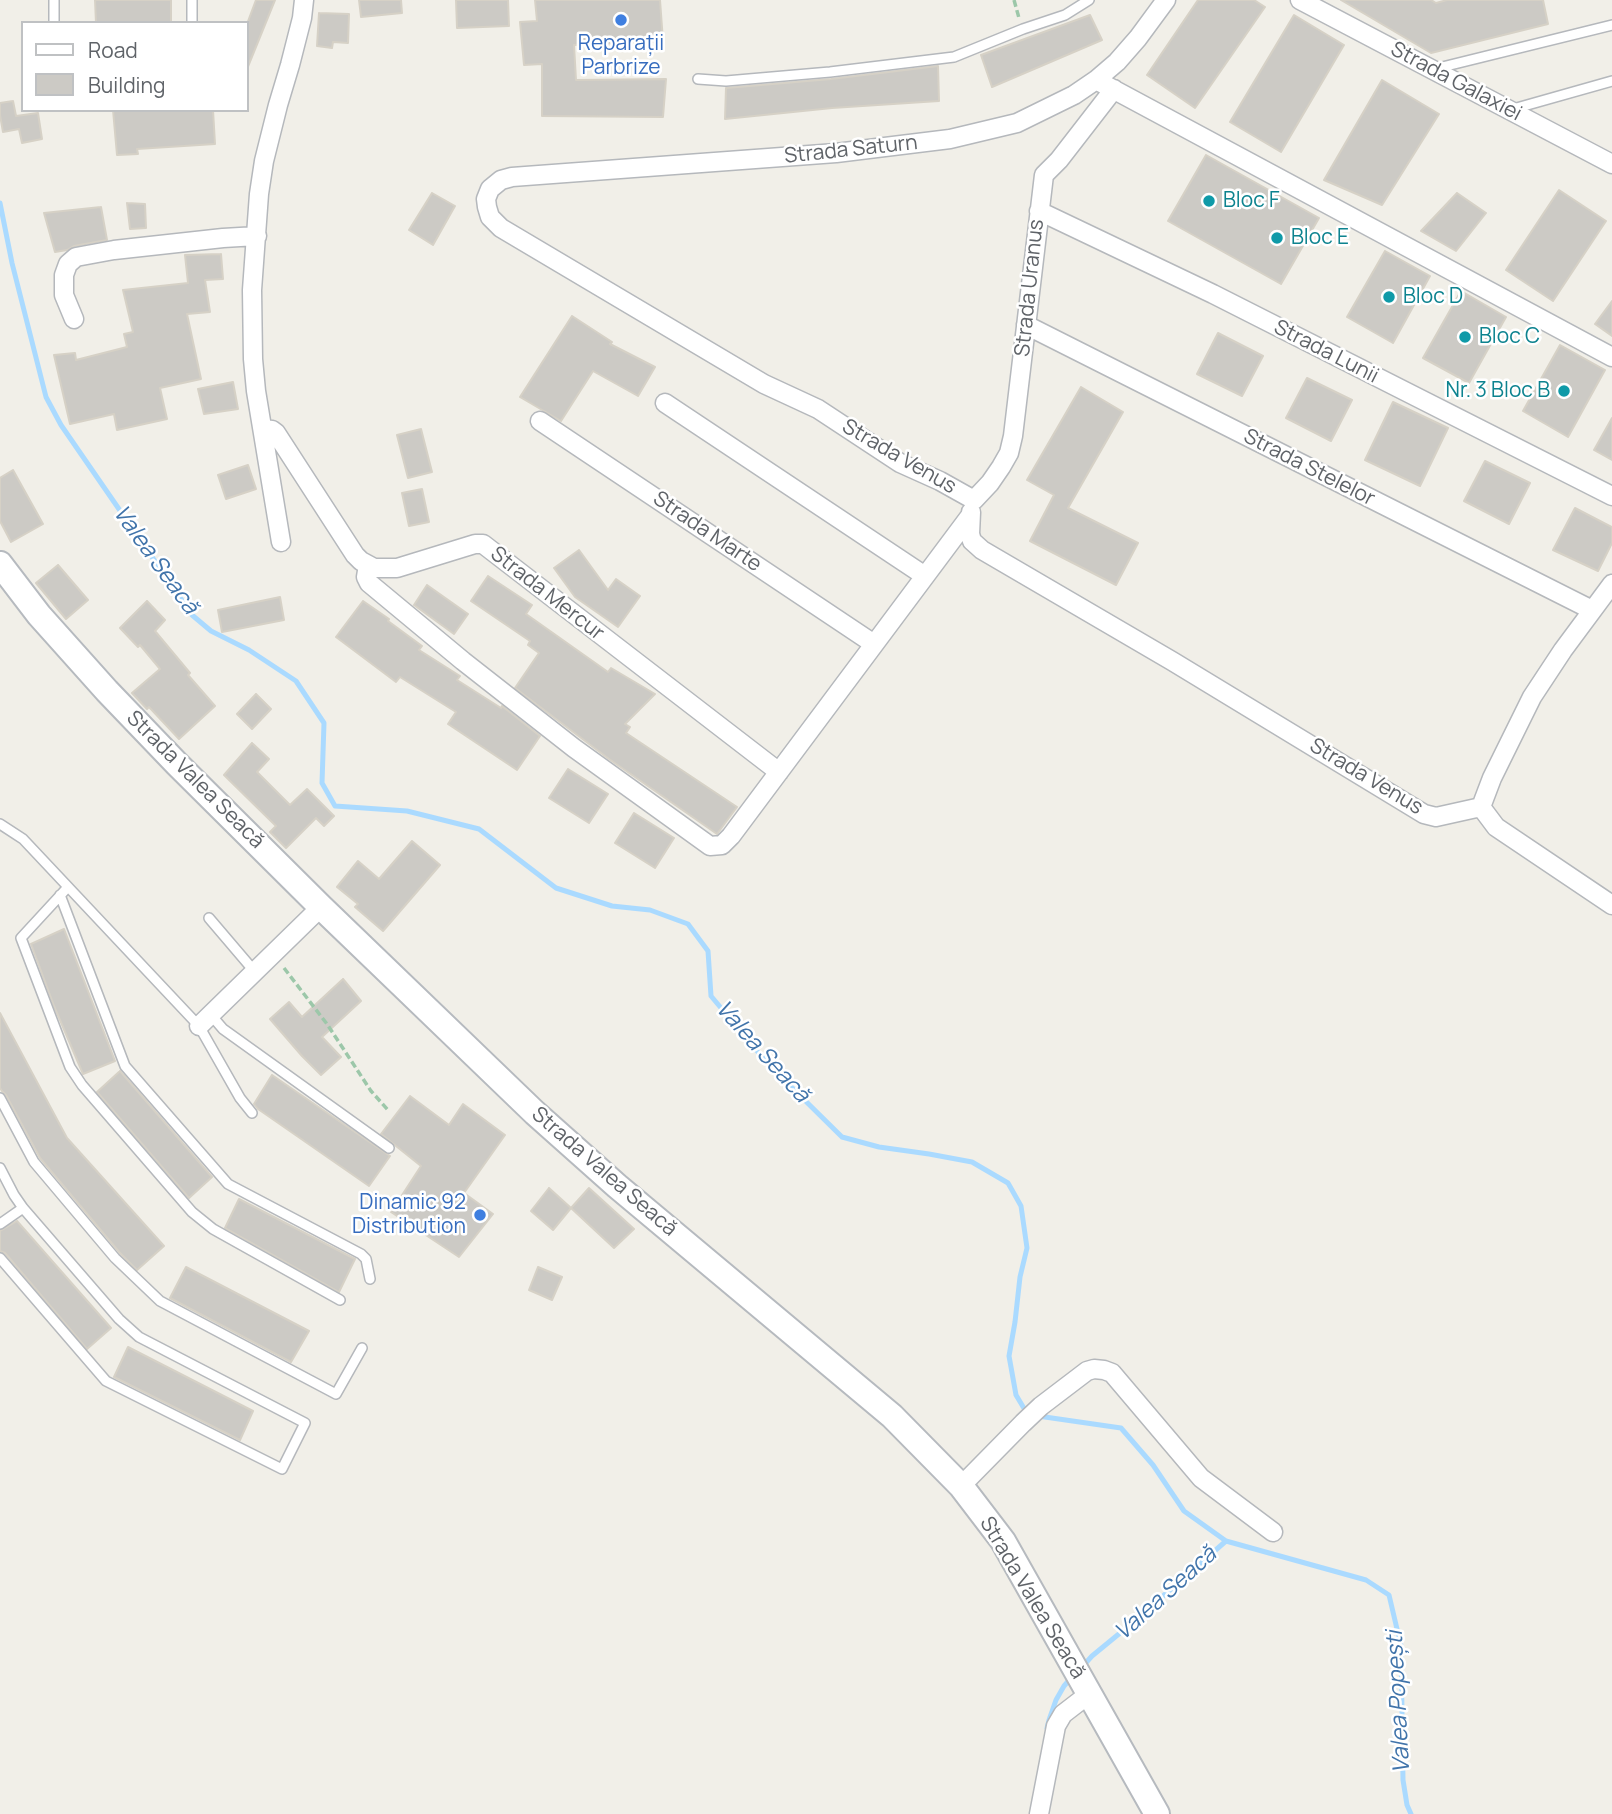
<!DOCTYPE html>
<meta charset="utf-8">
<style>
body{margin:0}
#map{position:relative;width:1612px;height:1814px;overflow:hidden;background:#f1efe8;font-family:Manrope,sans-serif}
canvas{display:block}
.legend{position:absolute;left:21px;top:21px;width:228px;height:91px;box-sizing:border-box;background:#fff;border:2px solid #bfc1c3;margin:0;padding:9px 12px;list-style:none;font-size:21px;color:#5f6368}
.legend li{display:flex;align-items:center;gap:14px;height:35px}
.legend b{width:35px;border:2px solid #bfc1c3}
</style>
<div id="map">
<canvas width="1612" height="1814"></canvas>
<ul class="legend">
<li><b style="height:9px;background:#fff"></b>Road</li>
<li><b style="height:19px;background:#cccac5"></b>Building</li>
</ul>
</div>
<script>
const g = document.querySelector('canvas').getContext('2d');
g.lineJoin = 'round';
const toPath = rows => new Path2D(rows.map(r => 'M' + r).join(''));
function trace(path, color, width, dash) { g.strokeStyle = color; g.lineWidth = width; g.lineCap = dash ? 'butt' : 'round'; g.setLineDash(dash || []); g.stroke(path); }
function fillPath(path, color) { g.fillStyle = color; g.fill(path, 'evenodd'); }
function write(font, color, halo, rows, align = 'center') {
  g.font = font + ' Manrope,sans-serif'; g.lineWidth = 5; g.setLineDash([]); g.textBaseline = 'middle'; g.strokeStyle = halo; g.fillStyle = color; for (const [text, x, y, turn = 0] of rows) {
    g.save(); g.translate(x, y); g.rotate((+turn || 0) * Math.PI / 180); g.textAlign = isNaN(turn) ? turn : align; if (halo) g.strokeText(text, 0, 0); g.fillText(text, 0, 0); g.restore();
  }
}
const stream = toPath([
 [0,203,12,263,46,397,61,425,192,615,211,631,249,650,296,681,324,723,322,783,335,806,407,811,479,829,556,888,612,906,650,910,688,924,708,951,711,996,768,1064,842,1137,879,1147,929,1154,972,1162,1008,1183,1021,1206,1027,1248,1020,1277,1015,1322,1009,1356,1016,1395,1028,1415],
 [1038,1416,1121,1428,1153,1465,1184,1511,1226,1541,1366,1580,1389,1595,1401,1646,1403,1780,1407,1805,1411,1814],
 [1083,1666,1092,1656,1131,1624,1226,1541],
 [1047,1728,1049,1720,1056,1700,1064,1686,1071,1678]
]);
const building = toPath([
 [95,0,171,0,171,23,96,23,95,0],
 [256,0,275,0,247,69,247,24,256,0],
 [359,0,401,0,402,13,361,17,359,0],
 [456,0,508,0,509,26,457,28,456,0],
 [535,0,660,0,663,41,574,45,576,80,666,79,663,117,542,116,542,64,524,65,520,22,537,21,535,0],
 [1198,0,1254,0,1265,7,1195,108,1147,75,1198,0],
 [1341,0,1431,0,1436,3,1447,0,1543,0,1548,24,1431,53,1341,0],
 [319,13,349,14,348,43,333,42,332,48,317,46,319,13],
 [1090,15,1102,40,992,87,981,55,1090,15],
 [1294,15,1344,45,1281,152,1230,122,1294,15],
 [938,66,939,101,832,108,725,119,726,88,831,79,938,66],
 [1382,80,1439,114,1382,205,1324,180,1382,80],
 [13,101,16,116,38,113,42,139,22,143,19,129,3,132,0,115,0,103,13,101],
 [113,110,213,110,215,144,137,149,138,154,117,155,113,110],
 [1206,155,1319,218,1281,284,1168,221,1206,155],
 [1559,190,1606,221,1553,301,1506,270,1559,190],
 [432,193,455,206,433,245,409,230,432,193],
 [1457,193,1486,213,1456,251,1421,231,1457,193],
 [127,203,145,204,146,228,130,229,127,203],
 [101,207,107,240,74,246,67,250,55,252,44,213,101,207],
 [1385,251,1430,276,1393,343,1347,317,1385,251],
 [221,254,223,279,205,280,210,312,187,314,201,379,160,388,167,419,117,430,114,414,70,424,54,355,75,353,76,360,127,347,124,334,133,332,123,290,188,283,185,255,221,254],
 [1461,291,1506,317,1469,383,1423,358,1461,291],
 [1612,301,1612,336,1595,324,1612,301],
 [572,316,612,342,610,344,655,367,638,396,593,371,561,421,520,397,572,316],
 [1218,333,1263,356,1242,396,1197,374,1218,333],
 [1560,345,1605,370,1568,437,1523,411,1560,345],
 [1307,378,1352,400,1331,441,1286,418,1307,378],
 [233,382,238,409,204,414,198,389,233,382],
 [1081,387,1123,412,1068,508,1138,543,1116,585,1030,541,1054,495,1027,480,1081,387],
 [1393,402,1448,428,1420,486,1365,460,1393,402],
 [1612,418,1612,460,1594,450,1612,418],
 [421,429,432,472,408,478,397,435,421,429],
 [1485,461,1530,483,1509,524,1464,501,1485,461],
 [248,465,256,489,226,499,218,475,248,465],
 [13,470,43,524,11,542,0,521,0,478,13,470],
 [422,489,429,522,409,526,402,493,422,489],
 [1575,508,1612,527,1612,543,1598,571,1553,550,1575,508],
 [579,550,608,590,616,579,640,596,618,627,575,597,554,568,579,550],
 [58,565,88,600,66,619,36,583,58,565],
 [488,576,532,605,526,614,608,672,611,668,655,694,625,724,630,727,626,733,737,807,717,834,609,759,515,688,539,653,528,645,530,641,471,601,488,576],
 [427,585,468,614,454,634,414,605,427,585],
 [280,597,284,620,222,632,218,610,280,597],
 [147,601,165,620,155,631,190,673,188,675,215,706,179,739,149,707,147,709,132,693,160,669,140,645,138,647,120,628,147,601],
 [363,601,389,619,388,621,422,646,419,650,460,676,457,680,501,708,502,706,540,736,517,770,448,724,456,712,400,677,396,682,336,637,363,601],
 [256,694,271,709,252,729,237,714,256,694],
 [252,743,269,759,257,772,290,805,307,789,334,816,324,826,316,818,286,848,270,832,276,826,224,775,252,743],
 [568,769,608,794,589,823,549,798,568,769],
 [634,813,674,838,655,868,615,843,634,813],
 [412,841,440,865,383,931,355,907,358,904,337,887,358,861,379,879,412,841],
 [64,929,115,1061,83,1074,54,1006,31,944,64,929],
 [343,979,361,1001,322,1037,341,1057,321,1075,302,1056,270,1019,289,1002,302,1017,343,979],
 [0,1013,67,1138,164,1246,137,1270,120,1253,40,1158,6,1095,2,1091,0,1088,0,1013],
 [120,1071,212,1177,189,1198,97,1092,120,1071],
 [272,1075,390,1156,369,1186,258,1109,254,1104,272,1075],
 [410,1096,449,1125,463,1104,505,1135,464,1193,493,1214,459,1257,391,1212,421,1166,381,1134,410,1096],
 [549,1188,571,1208,553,1230,531,1211,549,1188],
 [589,1188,634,1229,614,1248,571,1208,589,1188],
 [239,1199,355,1259,339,1292,225,1228,239,1199],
 [17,1221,111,1328,87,1349,5,1253,0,1251,0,1231,17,1221],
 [186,1267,309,1331,291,1362,170,1298,186,1267],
 [538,1267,562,1277,552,1300,529,1290,538,1267],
 [128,1347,253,1411,240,1440,114,1377,128,1347]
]);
const path = toPath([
 [1014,0,1019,18],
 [284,968,327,1024,371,1091,388,1110]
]);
const lane = toPath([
 [54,23,54,0],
 [192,23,192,0],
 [1434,69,1612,25],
 [698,79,726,81,830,72,954,57,1023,29,1065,15,1089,0],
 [1513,109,1612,81],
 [0,824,23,839,199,1026,240,1098,252,1113],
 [68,887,21,938,70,1067,82,1085,192,1212,213,1229,340,1300],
 [60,895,125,1066,228,1184,361,1254,366,1259,370,1279],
 [209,918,255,972],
 [211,1015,223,1029,389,1148],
 [0,1098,34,1162,115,1258,160,1301,336,1394,362,1348],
 [0,1168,14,1195,23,1208,119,1319,139,1337,305,1423,282,1469,106,1381,0,1258],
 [0,1224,23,1208]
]);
const street = toPath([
 [1300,0,1612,164],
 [1096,80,1612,357],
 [1039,211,1213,294,1612,496],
 [74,319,64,295,64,275,68,264,76,257,114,250,223,238,257,236],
 [1026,325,1592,610],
 [665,403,925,576],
 [540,421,874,644],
 [263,429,272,430,276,433,355,555,361,561,374,568,397,568,475,544,483,544,779,772],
 [974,500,940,481,900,463,818,409,764,384,501,228,490,217,487,207,486,199,490,189,501,180,512,177,836,153,950,139,1017,123,1074,95,1096,80,1117,62,1138,38,1166,0],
 [974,500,990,483,1001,467,1009,453,1013,436,1044,175,1059,160,1114,89],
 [971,512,970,534,972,541,982,550,1172,661,1424,814,1436,817,1481,807],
 [281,542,256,391,253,359,252,290,259,194,264,161,278,105,290,65,302,18,304,0],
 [368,565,366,577,369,583,463,661,574,748,710,846,722,845,731,836,970,516],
 [1481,807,1492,778,1532,697,1563,650,1612,584],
 [1481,807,1496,827,1612,905],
 [199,1026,321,907],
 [961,1486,1023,1423,1041,1406,1087,1371,1094,1369,1104,1370,1112,1373,1201,1478,1273,1532],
 [1039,1814,1056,1726,1063,1714,1089,1694]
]);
const secondary = toPath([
 [0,564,39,615,107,691,177,764,321,907,535,1113,617,1186,892,1416,961,1486,1003,1541,1157,1814]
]);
const markers = [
 [621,20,7,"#3f7fe0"],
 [1209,201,7,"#0f9aa8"],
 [1277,238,7,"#0f9aa8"],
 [1389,297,7,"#0f9aa8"],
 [1465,337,7,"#0f9aa8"],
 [1564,391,7,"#0f9aa8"],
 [480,1215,7,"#3f7fe0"]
];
const shopNames = [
 ["Reparații",621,44],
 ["Parbrize",621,68],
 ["Dinamic 92",466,1203,"right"],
 ["Distribution",466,1227,"right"]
];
const streetNames = [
 ["Strada Galaxiei",1456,82,28],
 ["Strada Saturn",851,150,-6],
 ["Strada Uranus",1030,288,-84],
 ["Strada Lunii",1326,352,27],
 ["Strada Venus",899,457,30],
 ["Strada Stelelor",1309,468,27],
 ["Strada Marte",707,532,34],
 ["Strada Mercur",547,594,38],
 ["Strada Venus",1366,777,31],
 ["Strada Valea Seacă",195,780,45],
 ["Strada Valea Seacă",604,1172,41],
 ["Strada Valea Seacă",1032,1598,59]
];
const cultureNames = [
 ["Bloc F",1223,201],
 ["Bloc E",1291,238],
 ["Bloc D",1403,297],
 ["Bloc C",1479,337],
 ["Nr. 3 Bloc B",1550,391,"right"]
];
const waterNames = [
 ["Valea Seacă",155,560,54],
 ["Valea Seacă",762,1052,48],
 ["Valea Seacă",1166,1594,-42],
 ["Valea Popești",1399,1702,-93]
];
trace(stream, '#aadaff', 5);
fillPath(building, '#cccac5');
trace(building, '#d6d1c6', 2);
trace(lane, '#b5b8bc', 12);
trace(street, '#b5b8bc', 21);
trace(secondary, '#b6babf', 28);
trace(path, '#9cc7a9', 3.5, [7, 3.5]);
trace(lane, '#fff', 9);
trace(street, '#fff', 18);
trace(secondary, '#fff', 24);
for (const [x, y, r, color] of markers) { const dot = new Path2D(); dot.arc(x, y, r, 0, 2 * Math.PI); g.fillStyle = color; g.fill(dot); trace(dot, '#fff', 2.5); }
write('21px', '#366cbe', '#fff', shopNames);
write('21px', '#5f6368', '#fff', streetNames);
write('21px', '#0d838f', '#fff', cultureNames, 'left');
write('italic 23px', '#4174aa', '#fff', waterNames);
</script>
